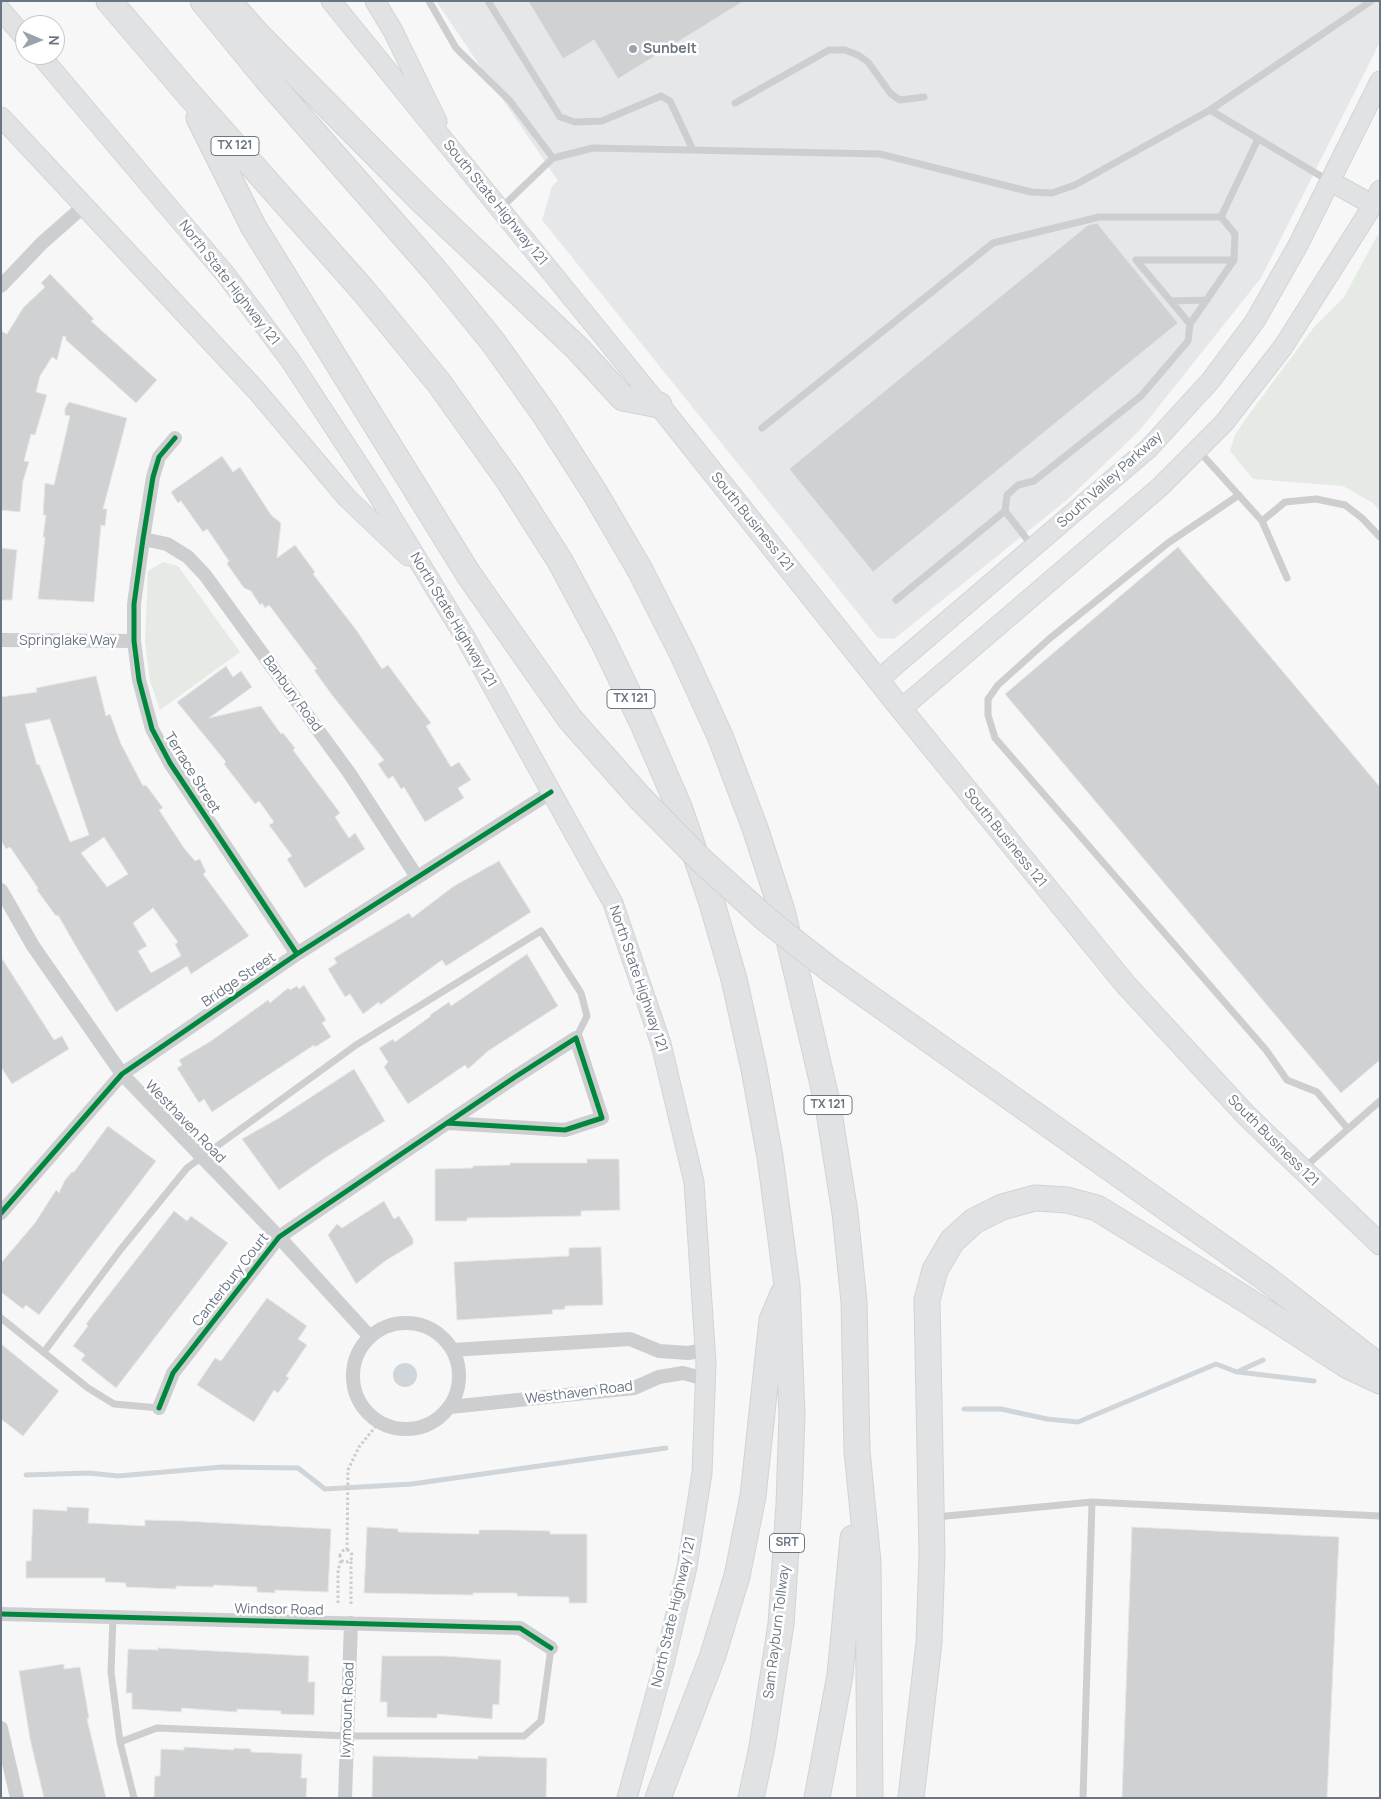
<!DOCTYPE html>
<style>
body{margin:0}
#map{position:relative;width:1381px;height:1799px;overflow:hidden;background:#f7f7f7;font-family:Manrope,sans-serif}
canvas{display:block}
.frame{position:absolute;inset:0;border:2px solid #6a7584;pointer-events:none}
.north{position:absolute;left:15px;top:15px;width:50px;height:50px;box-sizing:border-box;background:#fff;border:1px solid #c3c8ce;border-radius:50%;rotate:91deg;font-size:14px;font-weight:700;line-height:20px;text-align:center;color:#6a7584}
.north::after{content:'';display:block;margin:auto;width:18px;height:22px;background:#9ba2ac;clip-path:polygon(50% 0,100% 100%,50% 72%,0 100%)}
</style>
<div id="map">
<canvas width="1381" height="1799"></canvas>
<div class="frame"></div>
<div class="north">N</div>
</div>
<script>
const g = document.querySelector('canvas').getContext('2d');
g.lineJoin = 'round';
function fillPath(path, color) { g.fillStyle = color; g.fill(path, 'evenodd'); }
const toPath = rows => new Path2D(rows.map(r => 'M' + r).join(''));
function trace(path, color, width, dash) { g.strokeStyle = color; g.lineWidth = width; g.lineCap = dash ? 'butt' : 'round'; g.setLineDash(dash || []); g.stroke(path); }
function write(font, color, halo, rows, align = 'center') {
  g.font = font + ' Manrope,sans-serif'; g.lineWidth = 5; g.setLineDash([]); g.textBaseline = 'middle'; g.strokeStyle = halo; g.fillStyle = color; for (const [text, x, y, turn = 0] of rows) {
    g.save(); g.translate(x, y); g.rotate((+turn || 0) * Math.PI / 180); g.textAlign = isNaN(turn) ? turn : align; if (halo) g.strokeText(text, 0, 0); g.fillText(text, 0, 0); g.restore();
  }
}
const built = toPath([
 [436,1,1380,1,1380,42,1261,278,1140,430,1068,499,894,639,878,638,542,220,552,186,558,181]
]);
const green = toPath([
 [1380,234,1380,511,1373,503,1343,486,1253,479,1230,451,1235,435,1247,417,1314,327,1344,297,1377,236],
 [163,562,178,566,240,652,160,710,150,681,145,641,148,571]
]);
const water = toPath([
 '393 1375a12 12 0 1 1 24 0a12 12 0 1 1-24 0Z'
]);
const stream = toPath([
 [1238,1372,1314,1381],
 [964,1409,1001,1409,1047,1419,1078,1422,1216,1364,1237,1372,1263,1360],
 [26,1475,89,1473,118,1476,222,1467,298,1468,325,1489,412,1484,666,1448]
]);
const building = toPath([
 [528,1,744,1,618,79,594,40,563,59,528,1],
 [1097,223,1178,323,873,572,789,469,1088,225,1097,223],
 [50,274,94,319,91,321,157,380,136,403,66,340,66,337,63,336,57,360,52,357,40,376,36,392,47,395,35,435,31,434,24,461,29,462,23,481,20,512,1,510,1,331,7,334,23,308,45,287,41,283,50,274],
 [69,402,127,418,103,509,107,509,105,526,101,525,94,602,38,599,45,537,43,537,46,515,43,515,45,483,54,485,70,416,65,415,65,408,69,402],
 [222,456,233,472,240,467,271,515,281,523,277,558,295,545,315,572,313,574,357,631,382,669,388,665,431,723,426,726,451,767,459,762,471,780,458,788,464,798,425,822,404,787,401,789,393,776,388,779,378,764,384,760,332,695,314,670,317,669,269,605,265,608,262,603,260,605,251,591,244,588,227,564,229,561,210,533,207,529,203,532,181,501,178,503,171,492,222,456],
 [1178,547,1380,787,1380,1060,1341,1093,1005,694,1178,547],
 [1,548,17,550,12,600,1,600,1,548],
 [226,666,233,677,241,671,252,687,209,718,261,706,281,734,283,733,295,748,293,750,340,813,335,817,349,838,355,833,365,849,305,888,287,859,292,856,269,825,274,822,259,801,255,804,224,764,226,762,177,702,226,666],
 [96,676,106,716,110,714,121,744,143,786,146,785,163,808,159,810,184,848,195,861,200,859,206,872,203,874,249,936,191,974,187,966,116,1012,78,950,58,915,56,916,37,890,38,888,10,847,6,849,1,840,1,697,37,692,36,688,96,676],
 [50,719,89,835,70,842,39,764,37,765,25,724,50,719],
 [104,837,128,874,107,887,81,853,104,837],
 [153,908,178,942,175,944,181,956,151,973,138,951,147,946,133,923,153,908],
 [499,861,531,912,446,966,442,960,380,1005,379,1002,363,1014,350,994,345,997,328,969,337,963,334,958,409,913,412,918,454,886,499,861],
 [527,954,558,1006,488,1051,468,1069,465,1065,408,1104,384,1067,388,1062,379,1048,393,1039,395,1042,431,1016,430,1015,449,1002,451,1006,527,954],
 [1,957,54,1040,62,1036,69,1049,12,1084,1,1067,1,957],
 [304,985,326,1020,322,1023,331,1037,315,1047,314,1045,212,1112,204,1099,199,1103,177,1068,182,1065,179,1060,211,1041,268,1000,270,1003,288,988,290,990,297,986,299,989,304,985],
 [354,1069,385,1121,328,1156,279,1190,242,1139,279,1118,354,1069],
 [108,1126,156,1161,39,1315,26,1305,23,1309,1,1292,1,1263,35,1223,56,1190,59,1193,65,1180,72,1172,74,1172,108,1126],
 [587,1159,619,1159,620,1210,581,1211,581,1216,467,1218,467,1221,435,1221,435,1169,473,1168,473,1166,510,1165,510,1163,587,1163,587,1159],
 [384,1201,394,1219,399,1216,413,1239,413,1244,385,1261,356,1284,328,1235,337,1224,342,1228,384,1201],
 [174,1211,187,1221,191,1216,228,1243,116,1388,81,1360,85,1355,73,1346,88,1326,86,1324,174,1211],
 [601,1247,603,1305,565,1306,565,1309,552,1310,553,1314,457,1320,454,1262,569,1256,569,1248,601,1247],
 [267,1298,307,1326,298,1339,307,1345,286,1376,289,1378,278,1393,274,1390,254,1422,197,1385,215,1358,221,1361,267,1298],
 [1,1344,59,1391,23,1436,1,1419,1,1344],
 [67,1507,89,1508,88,1523,145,1526,145,1520,183,1521,331,1529,328,1592,275,1590,275,1593,257,1592,257,1587,214,1585,213,1587,176,1586,176,1589,126,1587,126,1583,105,1582,105,1578,26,1578,26,1561,31,1561,33,1509,67,1511,67,1507],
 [367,1527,398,1529,398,1532,479,1534,479,1530,512,1530,550,1531,550,1534,587,1534,587,1603,569,1603,569,1597,517,1596,517,1593,473,1593,473,1595,364,1593,367,1527],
 [1132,1527,1339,1537,1327,1798,1122,1798,1132,1527],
 [158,1648,309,1656,308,1682,315,1682,314,1715,281,1714,281,1711,237,1709,237,1712,182,1708,181,1712,132,1709,132,1693,126,1693,128,1649,158,1650,158,1648],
 [382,1656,444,1656,501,1660,499,1705,493,1704,492,1719,437,1714,437,1718,387,1717,387,1702,380,1702,382,1656],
 [64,1664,64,1669,80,1667,89,1718,87,1719,106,1798,44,1798,30,1739,19,1671,64,1664],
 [184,1747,234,1750,234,1748,251,1749,251,1752,302,1754,301,1778,307,1778,306,1798,154,1798,155,1776,160,1776,161,1749,184,1750,184,1747],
 [373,1756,478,1759,478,1756,547,1758,546,1798,372,1798,373,1756]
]);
const path = toPath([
 '340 1556a6 6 0 1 1 12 0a6 6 0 1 1-12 0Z',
 [347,1550,348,1470,359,1447,380,1421],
 [338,1603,338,1570,341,1560],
 [351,1604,351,1560]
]);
const lane = toPath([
 [429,1,456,48,510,101,553,158],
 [488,1,560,117,575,122,602,121,661,96,670,101,693,150],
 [735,103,829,50,845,50,858,55,868,62,891,94,900,100,924,97],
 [1210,110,1371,1],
 [501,208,553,158,593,148,880,154,1031,192,1052,193,1075,185,1210,110,1329,181],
 [1136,260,1234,260],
 [1136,260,1190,324],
 [1171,301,1207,300],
 [762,428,993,243,1099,217,1221,217,1258,139],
 [1198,450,1262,521,1285,502,1316,499,1345,505,1362,518,1380,537],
 [1239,495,1168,543,1049,639,998,685,988,699,988,715,995,738,1266,1050,1287,1080,1317,1092,1348,1129,1380,1101],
 [1262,521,1287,578],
 [1033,547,1005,511,1007,495,1018,485,1034,481,1141,396,1188,341,1190,324,1234,260,1235,234,1221,217],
 [896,600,1005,511],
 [1305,1167,1348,1129],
 [1,1318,88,1388,114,1404,159,1408],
 [44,1352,121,1249,187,1168,356,1045,541,931,581,993,587,1016,576,1038],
 [936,1517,1092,1502],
 [113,1617,111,1672,120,1742,134,1798],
 [120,1742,157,1728,347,1736,524,1736,541,1721,551,1648],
 [1083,1798,1092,1502,1380,1516]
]);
const street = toPath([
 [1,286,42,243,84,206],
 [175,438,159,457,153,477,143,539,134,604,134,641,139,680,152,729,170,763,297,954],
 [143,539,167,544,188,557,205,575,350,774,417,877],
 [1,640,134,641],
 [1,890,33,946,122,1074,279,1237,370,1337],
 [1,1213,122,1074,297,954,551,792],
 '353 1376a53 53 0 1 1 106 0a53 53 0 1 1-106 0Z',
 [452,1350,630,1339,659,1351,688,1353,705,1350],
 [450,1407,634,1388,659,1377,683,1373,705,1379],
 [159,1408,173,1373,279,1237,447,1123,515,1077,576,1038,602,1118,565,1130,447,1123],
 [1,1614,520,1628,551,1648],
 [1,1728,17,1798],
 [345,1798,351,1623]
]);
const secondary = toPath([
 [331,1,659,405],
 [375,1,393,31,437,121],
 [1,10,25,38],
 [40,55,226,275,290,360,370,482,465,637,613,903,661,1044,694,1182,706,1363,702,1473,687,1567,664,1664,627,1798],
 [1,117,256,390,347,498,408,556],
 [1330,181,1373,205],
 [878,680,1149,448,1211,380,1255,321,1297,247,1380,81],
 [901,709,1160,487,1224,423,1283,347,1373,205,1380,190]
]);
const primary = toPath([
 [659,405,901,709,1126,985,1246,1115,1380,1244]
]);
const highway = toPath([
 [109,1,186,91,362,289,439,383,509,481,560,561,603,641,643,724,679,807,711,900,734,979,754,1069,770,1157,787,1285,792,1415,789,1504,781,1624,762,1747,751,1798],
 [203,1,266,78,436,272,493,342,545,415,595,493,640,570,682,653,720,736,755,828,782,911,803,999,828,1106,845,1213,854,1302,857,1451,868,1562,870,1798],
 [228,1,257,34,420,199,578,349,623,398,659,405],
 [199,118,253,226,469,575,570,719,640,798],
 [832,971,1264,1277,1380,1367],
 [658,1798,713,1655,737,1576,753,1496,772,1320,783,1294],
 [817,1798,840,1675,853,1538],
 [911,1798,929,1642,932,1554,927,1300,935,1270,952,1241,974,1221,1002,1207,1035,1198,1067,1200,1097,1208,1248,1301,1348,1366,1380,1381]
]);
const highwayBridge = toPath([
 [640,798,702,861,767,920,832,971]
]);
const cycleway = toPath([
 [175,438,159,457,153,477,143,539,134,604,134,641,139,680,152,729,170,763,297,954],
 [1,1213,122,1074,297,954,551,792],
 [159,1408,173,1373,279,1237,447,1123,515,1077,576,1038,602,1118,565,1130,447,1123],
 [1,1614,520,1628,551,1648]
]);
const markers = [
 [633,49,5,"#9ba2ac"]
];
const shields = [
 [235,146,48],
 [631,699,48],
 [828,1105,48],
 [787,1543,35]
];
const shieldNames = [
 ["TX 121",235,146],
 ["TX 121",631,699],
 ["TX 121",828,1105],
 ["SRT",787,1543]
];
const poiNames = [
 ["Sunbelt",643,49]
];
const streetNames = [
 ["South State Highway 121",495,203,51],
 ["North State Highway 121",229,283,52],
 ["South Valley Parkway",1110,480,-42],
 ["South Business 121",752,522,51],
 ["North State Highway 121",453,620,59],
 ["Springlake Way",68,641],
 ["Banbury Road",292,694,54],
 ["Terrace Street",192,773,58],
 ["South Business 121",1005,838,51],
 ["North State Highway 121",638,979,71],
 ["Bridge Street",239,980,-34],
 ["Westhaven Road",185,1122,46],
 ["South Business 121",1273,1141,45],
 ["Canterbury Court",231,1280,-52],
 ["Westhaven Road",579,1393,-7],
 ["Windsor Road",279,1610,1],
 ["North State Highway 121",674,1612,-77],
 ["Sam Rayburn Tollway",777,1632,-83],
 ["Ivymount Road",348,1710,-88]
];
fillPath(built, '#e6e7e8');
fillPath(green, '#e6eae5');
fillPath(water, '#d0d5d9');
trace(stream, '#d0d5d9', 5);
fillPath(building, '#d0d1d2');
trace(building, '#e6e6e6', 1);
trace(secondary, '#d3d4d5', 21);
trace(primary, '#d4d5d6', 23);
trace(highway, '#d3d3d4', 27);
trace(path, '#cbcccc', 3, [2.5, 2.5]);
trace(lane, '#cdced0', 7);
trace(street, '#cdced0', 14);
trace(secondary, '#e1e2e3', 19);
trace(primary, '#e1e2e3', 21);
trace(highway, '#e1e2e3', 25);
trace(highwayBridge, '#d3d3d4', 27, []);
trace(highwayBridge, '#e1e2e3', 25);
trace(cycleway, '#00873e', 5);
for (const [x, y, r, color] of markers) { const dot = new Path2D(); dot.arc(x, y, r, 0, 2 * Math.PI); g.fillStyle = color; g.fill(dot); trace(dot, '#fff', 2); }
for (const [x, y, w] of shields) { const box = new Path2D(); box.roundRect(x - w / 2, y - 9.5, w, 19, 4); g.fillStyle = '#fff'; g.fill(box); trace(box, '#6a7584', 1); }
write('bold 12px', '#6a7584', null, shieldNames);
write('bold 14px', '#6a7584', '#fff', poiNames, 'left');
write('14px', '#6a7584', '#fff', streetNames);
</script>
